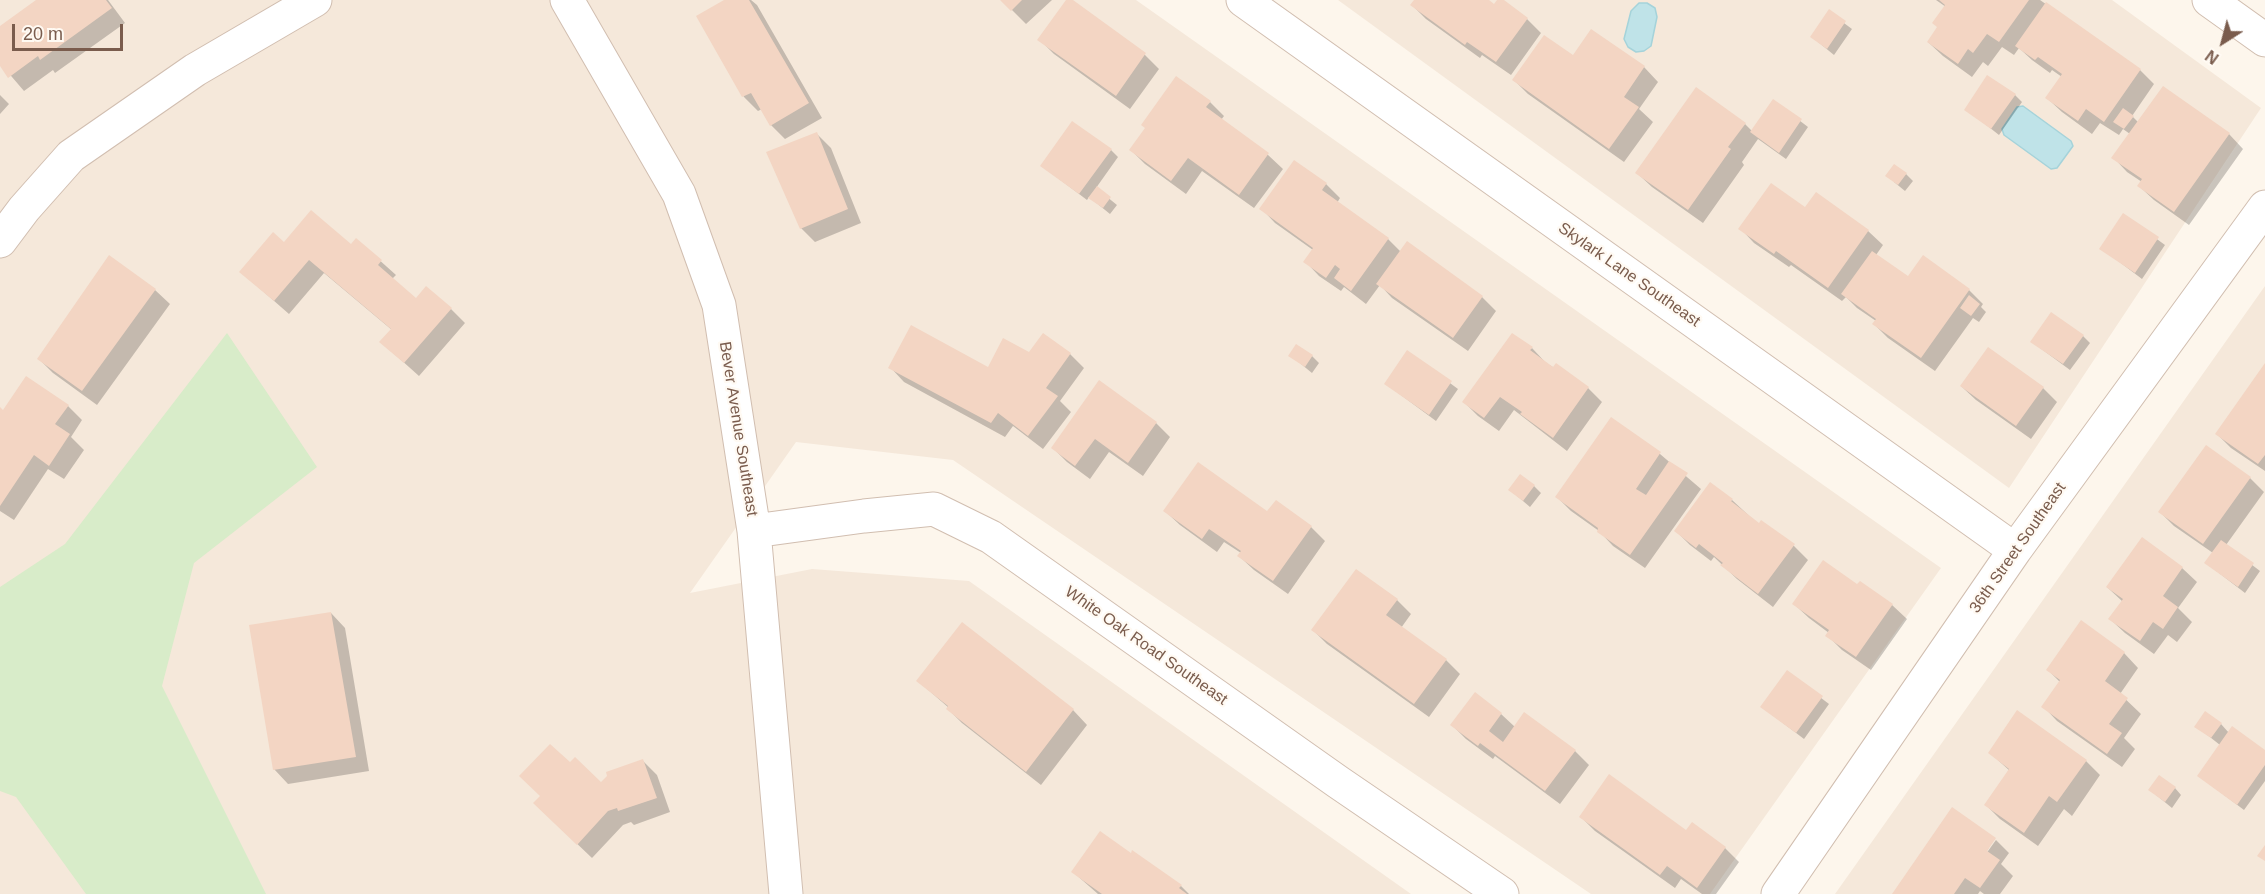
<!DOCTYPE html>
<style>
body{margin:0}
#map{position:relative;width:2265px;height:894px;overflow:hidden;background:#fdf6ec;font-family:Arial,sans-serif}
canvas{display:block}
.north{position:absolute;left:2193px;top:12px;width:60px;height:60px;-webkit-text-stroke:4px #fffaf3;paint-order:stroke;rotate:216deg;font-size:16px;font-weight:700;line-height:24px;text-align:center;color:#7a5c4d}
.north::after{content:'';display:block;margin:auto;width:21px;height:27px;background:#7a5c4d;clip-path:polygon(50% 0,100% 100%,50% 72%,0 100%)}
.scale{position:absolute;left:12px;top:24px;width:111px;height:27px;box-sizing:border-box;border:3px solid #7a5c4d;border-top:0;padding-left:8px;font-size:18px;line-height:21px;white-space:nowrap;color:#7a5c4d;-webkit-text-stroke:4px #fffaf3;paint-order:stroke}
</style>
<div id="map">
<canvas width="2265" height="894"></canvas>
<div class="north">N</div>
<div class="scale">20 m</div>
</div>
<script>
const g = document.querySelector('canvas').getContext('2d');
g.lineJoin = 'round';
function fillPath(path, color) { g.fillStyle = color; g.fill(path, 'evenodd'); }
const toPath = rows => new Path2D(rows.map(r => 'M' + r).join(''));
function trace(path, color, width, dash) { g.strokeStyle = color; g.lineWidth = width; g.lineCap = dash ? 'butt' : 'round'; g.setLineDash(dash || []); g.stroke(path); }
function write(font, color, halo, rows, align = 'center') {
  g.font = font + ' Arial,sans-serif'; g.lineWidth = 4.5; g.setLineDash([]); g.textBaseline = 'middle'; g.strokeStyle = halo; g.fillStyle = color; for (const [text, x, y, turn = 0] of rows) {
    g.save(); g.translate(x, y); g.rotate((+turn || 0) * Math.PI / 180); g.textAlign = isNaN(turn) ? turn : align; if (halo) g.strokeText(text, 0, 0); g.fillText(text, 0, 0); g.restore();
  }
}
const residential = toPath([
 [0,0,1136,0,1941,568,1710,894,1591,894,953,460,796,442,690,593,812,569,969,581,1411,894,0,894],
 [1338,0,2112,0,2261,108,2009,488],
 [2265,286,2265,894,1835,894]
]);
const green = toPath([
 [227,333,317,467,194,563,162,686,266,894,86,894,16,797,0,791,0,587,65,544]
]);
const water = toPath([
 [1639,3,1647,3,1655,8,1657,17,1651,46,1644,51,1636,52,1628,47,1624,39,1631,11,1639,3],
 [2023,106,2071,141,2073,146,2057,168,2051,169,2004,135,2002,129,2017,107,2023,106]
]);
const shadow = toPath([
 [39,0,108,0,125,23,55,73,53,70,24,91,0,63,0,28],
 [727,0,751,0,757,5,822,118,785,139,771,125,762,109,758,111,744,97,698,17],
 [1002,0,1052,0,1026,24],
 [1068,0,1145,55,1159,69,1130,109,1054,54,1039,39],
 [1415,0,1487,0,1495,6,1499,0,1501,0,1527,19,1541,33,1511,75,1482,55,1480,58,1426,19,1412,5],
 [1936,0,2040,0,2140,70,2154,84,2132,116,2138,122,2163,88,2229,134,2243,149,2189,225,2154,200,2139,186,2142,182,2127,172,2113,157,2130,134,2123,129,2119,135,2100,123,2092,134,2062,112,2047,98,2062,77,2052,70,2050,73,2032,60,2019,48,2014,55,2002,47,1988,66,1983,62,1972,77,1943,56,1928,42,1939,27,1946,7],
 [1829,12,1852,29,1834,55,1812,37],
 [1573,57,1644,67,1658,82,1639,109,1653,122,1624,162,1528,94,1514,80],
 [0,95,9,104,0,114],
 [2015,95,2022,102,1999,135,1966,109],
 [1774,101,1808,127,1786,159,1758,139,1742,162,1744,165,1703,223,1652,187,1637,173,1745,124,1752,131],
 [1210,102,1224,116,1221,120,1268,155,1283,169,1254,208,1202,171,1186,194,1145,164,1131,150],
 [816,133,831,148,861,223,815,242,801,228],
 [1111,150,1118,157,1096,188,1117,205,1110,214,1089,197,1087,200,1042,166],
 [1906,174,1913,181,1905,191,1894,182],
 [1326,184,1340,198,1337,203,1388,239,1401,252,1407,243,1482,297,1496,311,1468,351,1392,298,1380,285,1366,304,1344,287,1341,291,1319,276,1305,261,1313,250,1275,223,1261,208],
 [1816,194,1868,231,1883,245,1876,255,1908,278,1969,290,1983,304,1981,307,1986,312,1979,322,1973,318,1935,371,1888,338,1874,324,1876,321,1857,308,1846,297,1842,301,1791,265,1789,267,1754,243,1740,228,1806,209],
 [2124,215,2165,245,2142,279,2101,248],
 [357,240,396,275,392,279,416,300,451,309,465,323,419,376,381,342,392,330,324,273,289,314,241,272,284,244,352,246],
 [110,257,155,290,170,304,97,405,53,373,39,359],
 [2083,336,2090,343,2070,370,2032,342],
 [1532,348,1546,363,1588,388,1602,402,1567,451,1514,410,1499,431,1478,416,1464,402],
 [1408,352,1458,389,1436,421,1386,384],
 [1029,354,1070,354,1084,368,1060,401,1071,412,1043,449,1013,426,1005,437,904,382,890,367,988,369],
 [1290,355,1312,356,1319,363,1312,373],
 [2265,366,2265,471,2231,448,2217,434],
 [1961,386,2043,388,2057,402,2031,439,1976,400],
 [68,406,82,420,71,437,84,450,64,479,48,469,14,520,0,511,0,410,3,412],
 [1611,419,1660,454,1701,489,1645,568,1613,546,1599,531,1571,511,1557,497],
 [1156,423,1170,437,1143,476,1109,452,1090,479,1067,462,1053,448],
 [2250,478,2264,492,2226,545,2260,571,2245,593,2206,563,2213,553,2174,526,2160,512],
 [1534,486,1541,493,1530,507,1510,490],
 [1732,500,1759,525,1761,522,1794,546,1808,560,1773,607,1737,579,1714,557,1711,561,1690,545,1676,531],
 [1165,511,1268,513,1311,527,1325,541,1288,594,1254,570,1239,556,1241,553,1224,542,1217,552,1180,525],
 [2182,568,2197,582,2178,608,2192,622,2177,642,2168,635,2154,654,2125,633,2110,619,2123,602,2107,587],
 [1858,586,1892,605,1907,619,1871,670,1842,650,1827,635,1829,633,1809,618,1794,604],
 [1397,600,1411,614,1401,628,1446,660,1460,674,1429,717,1327,644,1313,630],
 [331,613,345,628,369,771,288,784,274,769],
 [2081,622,2124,653,2138,668,2120,694,2141,714,2124,738,2135,749,2122,767,2057,721,2043,706,2060,682,2048,670],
 [962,624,1073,710,1087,725,1041,785,962,723,948,709,949,708,918,681],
 [1787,672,1829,704,1804,739,1762,707],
 [1501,714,1515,727,1575,751,1589,765,1560,804,1495,756,1493,759,1466,739,1452,725],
 [2221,724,2229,733,2265,751,2265,781,2244,810,2199,776,2220,745,2196,726],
 [1990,753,2086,761,2100,775,2072,816,2064,809,2038,846,2000,819,1986,805,2010,771],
 [643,761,657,775,670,812,634,825,631,822,623,825,592,858,549,817,570,765,601,784],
 [2175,788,2181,795,2172,808,2150,790],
 [1953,810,1995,840,1993,840,1983,858,1996,840,2009,853,2001,864,2013,876,2000,894,1984,894,1980,891,1978,894,1894,894],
 [1581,817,1686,832,1692,824,1725,848,1739,862,1716,894,1702,894,1681,879,1675,888,1595,831],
 [1073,872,1181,886,1189,894,1098,894]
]);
const building = toPath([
 [36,0,106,0,112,8,40,60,38,56,8,78,0,66,0,26],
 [724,0,749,0,809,103,770,126,751,93,742,97,696,16],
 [1000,0,1022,0,1011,11],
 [1066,0,1073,0,1146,53,1116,96,1037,40],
 [1414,0,1489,0,1494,4,1497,0,1504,0,1528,18,1496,62,1467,42,1465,45,1410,5],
 [1939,0,2029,0,1999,42,1987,34,1973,53,1968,49,1958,64,1927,42,1937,27,1932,23,1945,5],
 [2046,2,2141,69,2104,122,2086,109,2078,121,2045,98,2062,74,2038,57,2035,60,2015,46],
 [1829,9,1846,21,1827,49,1810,37],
 [1591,29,1645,66,1624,97,1639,107,1609,149,1512,80,1544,35,1573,55],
 [1987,75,2016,94,1991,129,1964,110],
 [1176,76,1211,101,1206,107,1269,153,1239,195,1188,158,1171,181,1129,150,1145,128,1141,125],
 [2163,86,2230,133,2174,212,2137,186,2142,179,2111,158],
 [1696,87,1746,123,1728,147,1731,149,1688,210,1635,173],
 [1773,99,1802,119,1779,153,1750,132],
 [2123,108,2134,116,2124,129,2113,122],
 [1072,121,1112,149,1079,194,1040,166],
 [817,132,848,209,800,229,766,152],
 [1294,160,1327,183,1322,190,1389,238,1351,291,1334,278,1340,269,1335,265,1326,278,1303,262,1313,248,1259,209],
 [1894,164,1907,173,1898,185,1885,176],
 [1771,183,1805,207,1816,192,1869,230,1828,288,1776,251,1774,254,1738,229],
 [1097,186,1111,197,1103,208,1088,198],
 [311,210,351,244,356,238,382,260,378,265,416,298,426,286,452,308,404,363,379,342,391,329,309,260,274,301,239,272,273,232,284,242],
 [2123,213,2159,237,2135,273,2099,249],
 [1407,241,1483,296,1453,338,1376,284],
 [1872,251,1908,276,1923,255,1970,289,1921,358,1872,324,1876,319,1841,294],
 [109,255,156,289,82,391,37,359],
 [1969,295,1980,304,1971,316,1960,308],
 [2051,312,2084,335,2063,364,2030,342],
 [911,325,988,367,1003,338,1029,352,1043,333,1071,353,1046,388,1058,396,1028,436,998,413,991,423,888,368],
 [1512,333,1533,347,1530,350,1553,367,1556,363,1589,387,1553,438,1520,414,1522,412,1500,397,1484,418,1462,402],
 [1296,344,1313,355,1305,367,1288,356],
 [1988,347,2044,387,2016,426,1960,386],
 [1407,350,1452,381,1429,415,1384,384],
 [2265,363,2265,455,2258,464,2215,434],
 [26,376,69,405,55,424,70,434,49,466,34,455,0,506,0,407,3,410],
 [1099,380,1157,422,1128,463,1095,439,1075,466,1051,448],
 [1611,417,1661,452,1636,489,1646,495,1669,461,1688,473,1630,555,1597,532,1598,528,1555,497],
 [2206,445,2251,477,2203,544,2158,512],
 [1198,462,1267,511,1276,500,1312,526,1273,581,1237,556,1241,551,1209,529,1202,539,1163,511],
 [1520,474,1535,485,1523,501,1508,490],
 [1710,482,1733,499,1731,501,1759,523,1761,520,1795,544,1758,594,1720,565,1723,563,1699,544,1696,548,1674,531],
 [2142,537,2183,567,2163,596,2178,607,2163,629,2153,622,2140,641,2108,619,2123,599,2106,587],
 [2221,540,2254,563,2238,587,2204,563],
 [1823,560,1857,584,1860,581,1893,604,1856,657,1825,636,1829,630,1792,604],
 [1356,569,1398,599,1386,615,1447,659,1414,704,1311,630],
 [331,612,356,757,273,770,249,625],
 [2081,620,2125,652,2105,681,2128,698,2109,724,2122,733,2107,754,2041,707,2060,680,2046,670],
 [962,622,1074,709,1026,772,946,709,948,706,916,681],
 [1787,670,1823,696,1796,733,1760,707],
 [1475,692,1502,713,1489,731,1503,742,1524,712,1576,750,1545,791,1480,743,1478,746,1450,725],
 [2017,710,2087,760,2057,802,2049,796,2024,833,1984,805,2009,769,1988,753],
 [2205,711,2222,723,2211,738,2194,727],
 [2232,726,2265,750,2265,765,2237,805,2197,776],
 [550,744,570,762,575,757,601,782,607,776,606,772,643,759,657,798,618,811,617,808,608,811,577,845,533,803,540,796,519,776],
 [1609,774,1686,830,1692,822,1726,847,1697,888,1667,866,1660,875,1579,817],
 [2159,775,2176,787,2165,802,2148,790],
 [1952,807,1996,838,1987,851,2000,860,1980,888,1965,878,1954,894,1892,894],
 [1100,831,1131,853,1132,850,1182,885,1179,888,1187,894,1102,894,1071,872],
 [2265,845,2265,861,2257,856]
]);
const street = toPath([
 [567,0,679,194,719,305,754,531,786,894],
 [1243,0,2015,550],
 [2209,0,2265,40],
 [0,241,24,209,71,156,195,70,315,0],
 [754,531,864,516,934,509,991,537,1338,782,1502,894],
 [1778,894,2015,550,2265,207]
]);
const streetNames = [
 ["Skylark Lane Southeast",1629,275,35],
 ["Bever Avenue Southeast",738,429,81],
 ["36th Street Southeast",2018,548,-55],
 ["White Oak Road Southeast",1146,646,35]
];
fillPath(residential, '#f5e8da');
fillPath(green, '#d8ecc9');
fillPath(water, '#bfe3e8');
trace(water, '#a5d3da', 1.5);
fillPath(shadow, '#0003');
fillPath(building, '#f3d5c3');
trace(street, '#d1beb0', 35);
trace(street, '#fff', 33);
write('16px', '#7a5c4d', '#fffaf3', streetNames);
</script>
